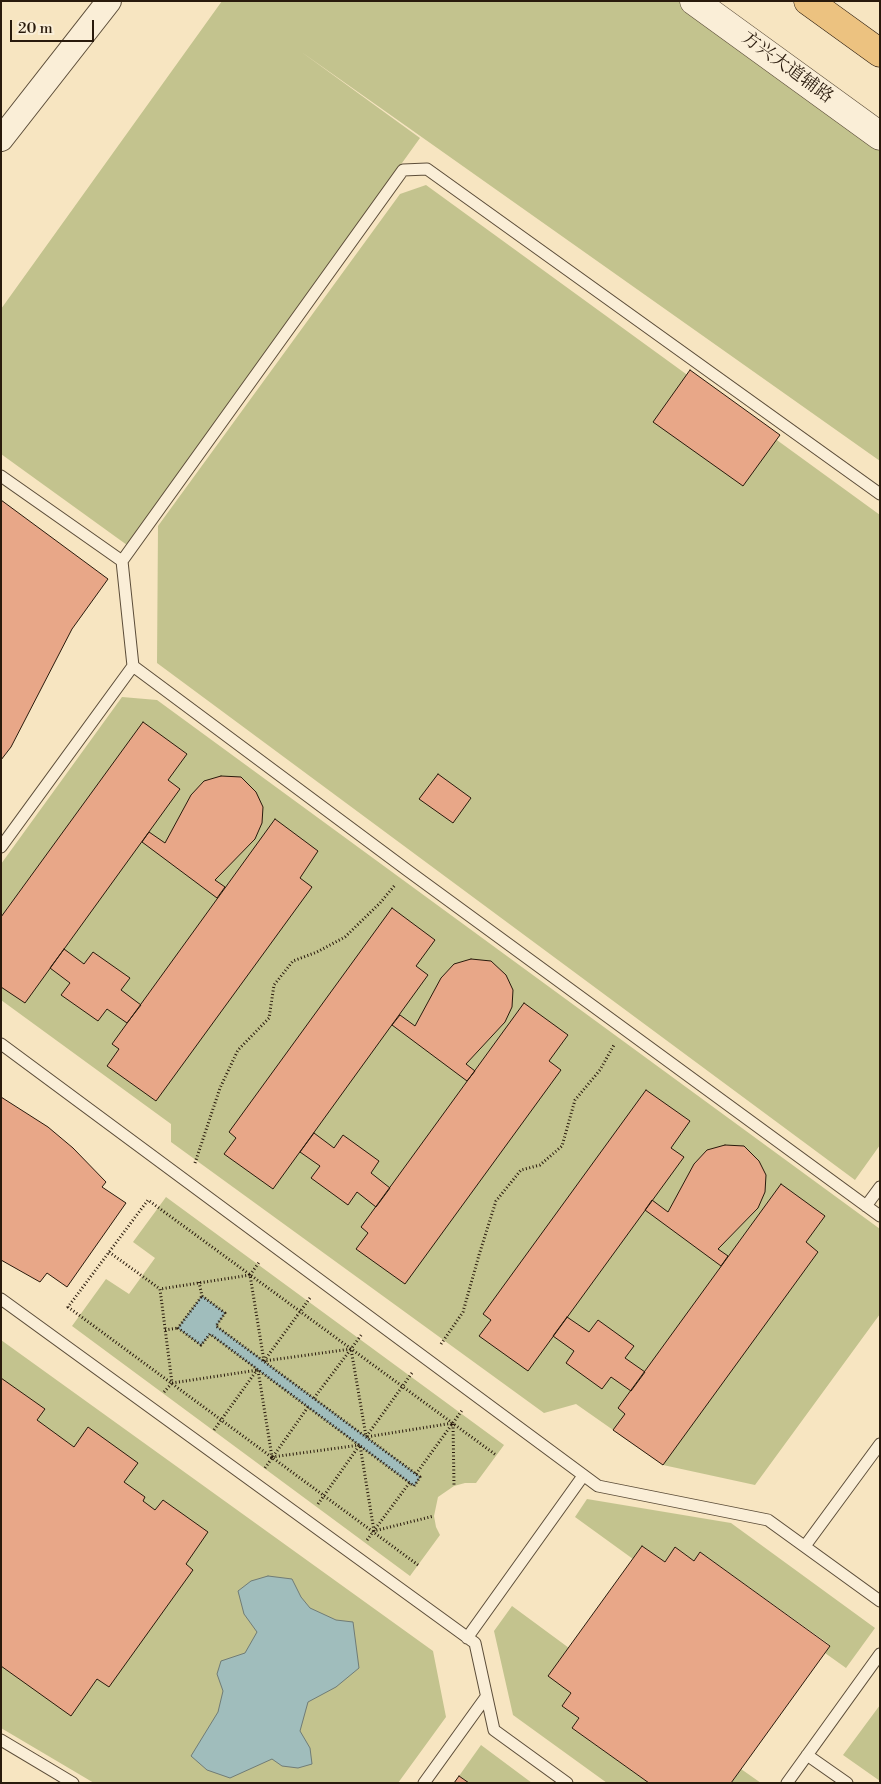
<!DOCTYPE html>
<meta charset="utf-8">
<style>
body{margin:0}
#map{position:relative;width:881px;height:1784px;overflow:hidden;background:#f7e5c1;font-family:"Libre Bodoni",serif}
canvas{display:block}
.frame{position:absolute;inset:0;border:2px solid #291a0c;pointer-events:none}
.scale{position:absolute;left:10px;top:20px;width:84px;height:22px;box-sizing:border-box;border:2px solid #291a0c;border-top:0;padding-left:6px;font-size:15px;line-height:18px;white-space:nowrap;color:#291a0c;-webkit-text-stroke:4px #faeed7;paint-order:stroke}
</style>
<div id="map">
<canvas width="881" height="1784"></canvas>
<div class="frame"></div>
<div class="scale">20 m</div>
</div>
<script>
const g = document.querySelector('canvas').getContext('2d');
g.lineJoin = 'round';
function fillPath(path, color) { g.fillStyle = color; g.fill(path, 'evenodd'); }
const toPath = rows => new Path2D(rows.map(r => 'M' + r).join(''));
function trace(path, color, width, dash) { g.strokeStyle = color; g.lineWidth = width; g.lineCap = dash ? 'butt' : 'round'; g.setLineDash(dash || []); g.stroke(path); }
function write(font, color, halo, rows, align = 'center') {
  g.font = font + ' "Libre Bodoni","Noto Serif SC",serif'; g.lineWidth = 4.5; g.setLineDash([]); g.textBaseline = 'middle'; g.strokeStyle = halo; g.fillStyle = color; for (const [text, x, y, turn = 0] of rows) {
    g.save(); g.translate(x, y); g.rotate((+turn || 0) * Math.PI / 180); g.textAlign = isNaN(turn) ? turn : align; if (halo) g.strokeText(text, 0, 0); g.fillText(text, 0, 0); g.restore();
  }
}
const green = toPath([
 [222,1,694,1,880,136,880,461,300,51,420,138,127,545,1,454,1,309],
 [426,185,880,515,880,1145,855,1180,157,663,158,526,400,194],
 [122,697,157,700,880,1229,880,1314,755,1485,663,1465,576,1404,544,1413,171,1142,171,1124,1,1000,1,864],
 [166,1197,504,1445,476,1483,465,1483,454,1486,438,1497,434,1516,436,1527,440,1535,410,1576,72,1326,106,1279,129,1294,155,1258,133,1242],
 [1,1340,433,1651,446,1717,398,1783,94,1783,1,1728],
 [587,1499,731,1523,875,1628,846,1668,825,1653,830,1645,700,1552,694,1561,675,1548,665,1562,642,1546,633,1559,575,1517],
 [512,1606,569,1648,571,1693,562,1706,579,1718,572,1728,649,1783,607,1783,513,1715,494,1631],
 [880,1705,880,1781,843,1755],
 [481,1745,532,1783,469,1783,459,1776],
 [741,1769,761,1783,731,1783]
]);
const water = toPath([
 [202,1296,225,1313,216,1326,420,1477,414,1486,210,1334,201,1345,178,1328,202,1296],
 [268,1576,292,1579,301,1597,310,1608,336,1620,353,1622,359,1668,336,1687,308,1702,300,1731,310,1748,312,1764,298,1768,282,1766,272,1759,230,1778,207,1770,191,1756,218,1712,223,1691,217,1674,221,1661,245,1653,257,1632,244,1614,238,1591,251,1581,268,1576]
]);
const building = toPath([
 [690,370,780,435,743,486,653,422,690,370],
 [1,500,108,579,72,629,11,747,1,760,1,500],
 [143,722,187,754,168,780,180,789,25,1003,1,987,1,917,143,722],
 [438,774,471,798,453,823,419,799,438,774],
 [221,776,241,777,256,792,263,807,262,823,255,839,215,880,225,887,217,898,142,842,149,832,165,843,191,795,204,781,221,776],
 [275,819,318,851,300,878,312,887,156,1101,107,1066,119,1049,112,1044,275,819],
 [392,908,435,940,416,966,428,975,273,1189,224,1154,236,1138,229,1132,392,908],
 [64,949,84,964,93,952,130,978,121,990,141,1005,127,1023,107,1009,98,1021,61,995,70,983,50,968,64,949],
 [471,959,491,961,506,975,513,990,512,1007,505,1022,466,1064,475,1071,467,1081,392,1025,400,1015,415,1026,441,978,454,964,471,959],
 [524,1003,568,1035,549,1061,561,1070,405,1284,356,1249,368,1233,361,1227,524,1003],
 [646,1090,690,1121,671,1148,684,1157,528,1371,479,1336,491,1320,483,1314,646,1090],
 [1,1097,48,1127,73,1148,106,1182,102,1187,126,1203,67,1287,47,1273,40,1282,1,1260,1,1097],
 [314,1133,334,1148,343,1135,379,1161,371,1173,390,1188,376,1207,357,1192,348,1205,311,1178,320,1166,300,1152,314,1133],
 [725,1145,744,1146,759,1161,766,1175,765,1192,758,1208,718,1249,728,1256,721,1266,645,1210,652,1200,668,1212,694,1164,707,1150,725,1145],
 [781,1184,825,1216,806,1242,818,1252,663,1465,613,1430,625,1414,618,1408,781,1184],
 [567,1317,589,1332,598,1320,634,1346,625,1358,645,1372,631,1391,611,1377,602,1389,566,1363,574,1351,553,1336,567,1317],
 [1,1378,45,1409,37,1420,74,1447,88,1427,138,1463,124,1482,145,1497,143,1501,155,1510,163,1500,208,1532,186,1564,193,1570,109,1687,97,1679,71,1716,1,1666,1,1378],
 [642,1546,665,1562,675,1547,694,1561,700,1552,830,1646,731,1783,649,1783,572,1728,579,1718,562,1706,571,1693,548,1676,642,1546],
 [459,1776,469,1783,454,1783,459,1776]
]);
const path = toPath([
 [195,1163,220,1088,238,1050,269,1018,274,985,293,961,317,952,345,937,380,903,395,885],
 [109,1252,160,1289],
 [250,1275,260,1261],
 [199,1282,202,1296],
 [202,1296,225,1313,216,1326,420,1477,414,1486,210,1334,201,1345,178,1328,202,1296],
 [310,1298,264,1361,351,1349,362,1334],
 [165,1330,178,1328],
 [441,1344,463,1312,479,1255,496,1201,521,1170,540,1165,562,1146,575,1100,600,1070,614,1045],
 [264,1361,250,1275,160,1289,172,1383,258,1370,272,1457,360,1445,374,1531,434,1516],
 [412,1373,366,1437,453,1423,454,1486],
 [164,1392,172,1383],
 [314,1398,351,1349,366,1436],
 [214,1430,257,1370],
 [265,1468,308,1407],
 [416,1474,463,1409],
 [318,1504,359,1446],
 [367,1540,410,1482],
 [418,1565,68,1307,148,1200,496,1455]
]);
const service = toPath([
 [1,476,122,561,133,666,1,847],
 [122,561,403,170,427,169,880,494],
 [133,666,407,870,880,1216],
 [1,1044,598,1486,768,1520,880,1601],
 [866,1206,880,1187],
 [1,1299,475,1643,494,1730,567,1783],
 [805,1546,880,1444],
 [467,1638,583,1476],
 [1,1740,73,1783],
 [807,1755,847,1783],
 [424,1783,486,1697],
 [787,1783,880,1654]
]);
const minor = toPath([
 [1,139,109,1]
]);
const tertiary = toPath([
 [694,1,880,136]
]);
const trunk = toPath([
 [808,1,880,53]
]);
const streetNames = [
 ["方兴大道辅路",787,68,36]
];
fillPath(green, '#c3c38e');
fillPath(water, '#a0bdbc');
trace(water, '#707c76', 1);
fillPath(building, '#e8a788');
trace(building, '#291a0c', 1);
trace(service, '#5c4d39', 13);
trace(minor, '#5c4d39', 26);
trace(tertiary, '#5c4d39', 29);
trace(trunk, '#291a0c', 29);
trace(path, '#291a0c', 3, [1, 2.5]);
trace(service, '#faeed7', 11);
trace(minor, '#faeed7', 24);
trace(tertiary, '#faeed7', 28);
trace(trunk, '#ecc280', 28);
write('18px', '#291a0c', '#faeed7', streetNames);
</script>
